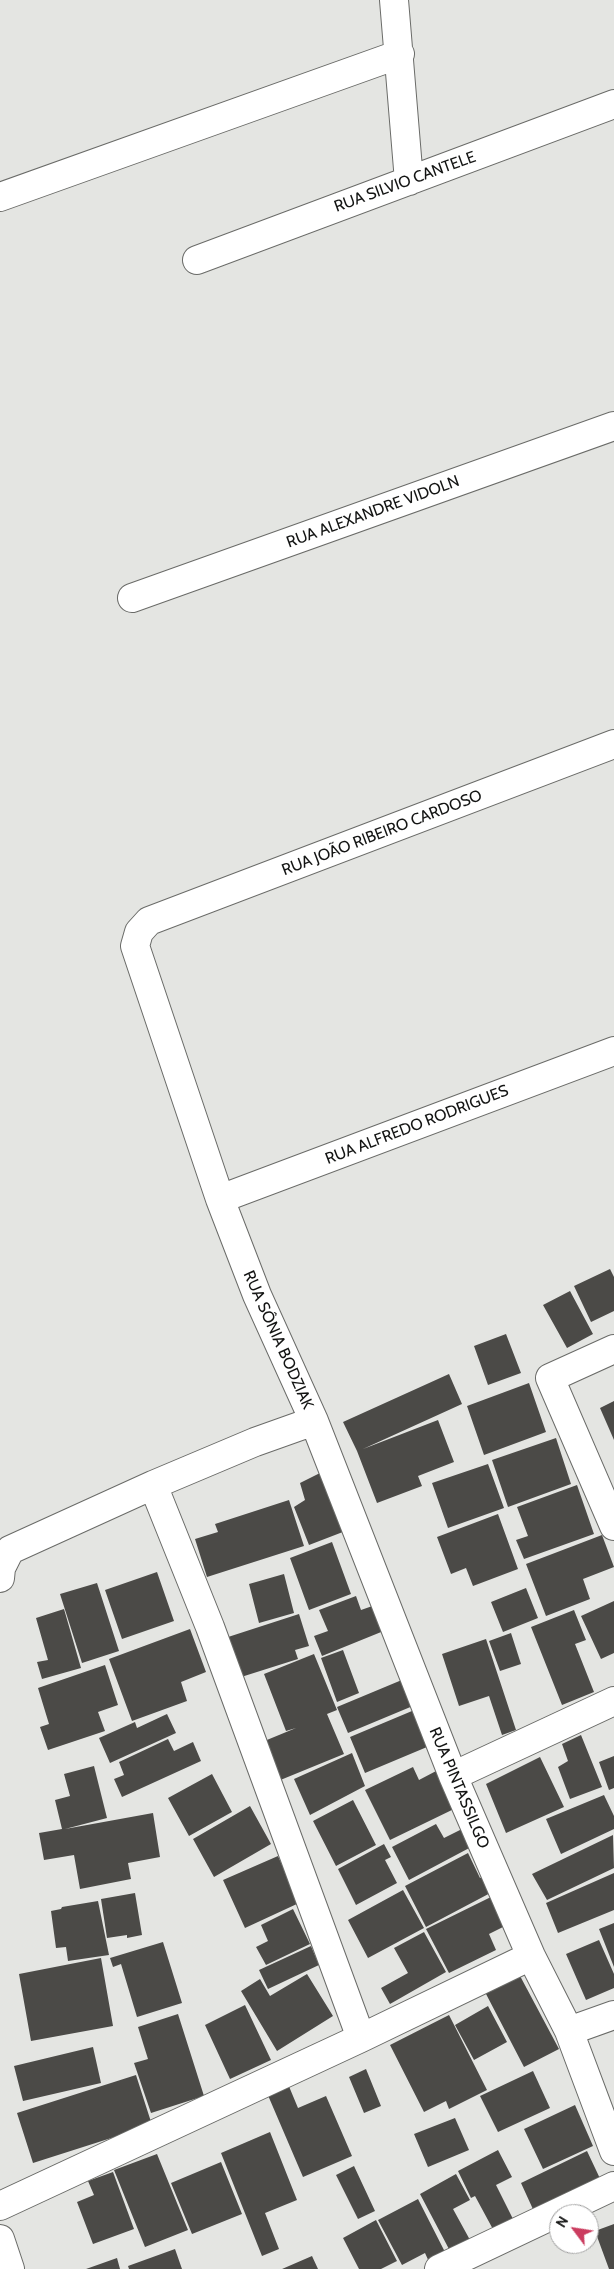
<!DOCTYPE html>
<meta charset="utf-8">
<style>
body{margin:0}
#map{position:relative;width:614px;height:2269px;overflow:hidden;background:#e4e5e2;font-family:Cabin,sans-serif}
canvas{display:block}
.north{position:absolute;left:549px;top:2204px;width:50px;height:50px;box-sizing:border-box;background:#fff;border:1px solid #a1a1a1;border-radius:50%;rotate:301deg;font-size:14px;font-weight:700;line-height:20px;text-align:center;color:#131413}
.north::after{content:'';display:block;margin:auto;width:18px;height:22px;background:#cb3c5f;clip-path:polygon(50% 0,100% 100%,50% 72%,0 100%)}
</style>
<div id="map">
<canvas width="614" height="2269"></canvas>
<div class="north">N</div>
</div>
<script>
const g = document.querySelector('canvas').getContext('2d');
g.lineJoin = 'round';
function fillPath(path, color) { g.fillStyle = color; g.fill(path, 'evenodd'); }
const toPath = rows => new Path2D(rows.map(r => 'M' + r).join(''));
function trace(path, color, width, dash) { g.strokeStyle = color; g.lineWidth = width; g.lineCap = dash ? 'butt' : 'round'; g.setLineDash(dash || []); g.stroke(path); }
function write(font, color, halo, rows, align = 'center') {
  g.font = font + ' Cabin,sans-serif'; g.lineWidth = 5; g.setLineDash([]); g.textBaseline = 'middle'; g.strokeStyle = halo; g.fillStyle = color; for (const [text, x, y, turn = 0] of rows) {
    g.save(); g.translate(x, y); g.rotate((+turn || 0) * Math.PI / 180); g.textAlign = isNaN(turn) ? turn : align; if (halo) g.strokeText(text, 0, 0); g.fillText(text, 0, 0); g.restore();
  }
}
const building = toPath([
 [610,1269,614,1277,614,1311,591,1322,574,1286],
 [570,1291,593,1334,567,1348,543,1305],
 [506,1334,521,1373,488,1385,474,1346],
 [449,1374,462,1404,363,1449,438,1420,454,1462,418,1476,422,1486,377,1503,357,1451,343,1422],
 [529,1383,546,1432,484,1455,467,1406],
 [614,1401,614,1440,600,1408],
 [556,1438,571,1484,508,1507,492,1460],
 [488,1464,504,1508,448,1528,432,1483],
 [320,1473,348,1530,309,1545,294,1507,305,1500,300,1483],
 [577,1485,594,1534,524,1559,516,1540,528,1536,517,1507],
 [289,1500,304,1546,207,1577,195,1539,218,1532,215,1524],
 [498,1514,518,1569,473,1586,466,1568,451,1574,437,1537],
 [602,1535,614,1567,583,1579,590,1599,546,1616,526,1564],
 [332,1542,351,1594,309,1610,290,1558],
 [157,1572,174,1621,122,1639,105,1590],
 [284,1574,294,1613,259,1623,249,1584],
 [97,1583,119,1651,82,1663,60,1594],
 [526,1588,538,1618,503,1632,491,1602],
 [356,1596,361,1610,381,1603,391,1628,322,1656,314,1636,328,1631,319,1610],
 [614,1601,614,1653,601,1659,581,1616],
 [64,1609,81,1668,42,1679,37,1662,48,1660,36,1618],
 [574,1610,586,1640,575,1644,594,1692,562,1705,531,1627],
 [299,1614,309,1646,295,1650,298,1659,238,1678,225,1638],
 [190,1629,206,1672,181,1682,187,1701,132,1721,109,1659],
 [511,1633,521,1664,500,1671,489,1641],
 [486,1639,516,1730,502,1735,489,1696,459,1706,442,1654],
 [343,1650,359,1693,337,1702,321,1658],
 [314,1654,337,1710,327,1714,344,1754,278,1781,262,1742,296,1728,286,1731,264,1674],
 [105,1665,118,1705,98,1712,105,1731,48,1750,40,1727,49,1724,38,1688],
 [409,1677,420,1703,348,1733,337,1707],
 [412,1711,427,1747,365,1773,350,1737],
 [167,1714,176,1733,110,1763,99,1738,135,1722,137,1728],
 [581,1735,602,1787,570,1799,558,1767,568,1761,562,1744],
 [168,1739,174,1751,193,1742,201,1761,122,1797,114,1779,124,1775,119,1762],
 [352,1753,365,1786,310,1815,294,1779],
 [614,1756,614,1788,609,1790,599,1762],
 [540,1757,564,1807,506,1833,486,1784],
 [94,1766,107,1818,65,1829,153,1813,160,1857,128,1863,131,1879,80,1889,74,1855,44,1860,39,1833,62,1829,55,1800,70,1796,64,1774],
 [413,1767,419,1780,438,1770,456,1808,390,1840,365,1790],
 [212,1774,232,1812,189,1836,168,1798],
 [604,1795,614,1816,614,1829,561,1854,546,1819],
 [353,1800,376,1845,336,1866,313,1821],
 [250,1806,271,1844,214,1877,193,1839],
 [436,1824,444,1838,464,1828,473,1846,409,1880,392,1847],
 [613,1835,614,1868,547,1900,532,1874],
 [384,1844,391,1857,385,1860,397,1883,356,1905,338,1869],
 [468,1853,480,1878,488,1875,496,1890,426,1927,405,1886],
 [278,1856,299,1903,245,1928,223,1880],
 [614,1873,614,1910,558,1933,546,1903],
 [403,1890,424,1928,368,1958,348,1920],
 [135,1893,142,1935,127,1938,127,1935,107,1938,101,1899],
 [497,1894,511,1923,489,1934,496,1950,449,1973,426,1929],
 [98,1901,109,1955,68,1961,66,1947,56,1948,51,1911,61,1909,62,1907],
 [293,1909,310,1944,266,1965,256,1947,268,1941,261,1925],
 [614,1923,614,1967,599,1929],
 [424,1932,446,1972,390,2004,381,1988,408,1973,394,1948],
 [599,1940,614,1974,614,1988,586,2000,566,1954],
 [163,1942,182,2003,137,2017,121,1964,113,1967,110,1958],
 [311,1946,319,1965,268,1989,259,1970],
 [101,1958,113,2026,31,2041,19,1974],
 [307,1974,333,2016,277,2051,241,1991,260,1979,270,1996],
 [519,1974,559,2049,524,2067,485,1992],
 [245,2005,271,2060,230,2079,205,2025],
 [488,2006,507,2042,474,2060,455,2025],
 [178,2014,204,2096,151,2113,134,2063,148,2059,138,2027],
 [449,2015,487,2090,449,2109,446,2101,424,2112,390,2045],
 [93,2047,101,2083,23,2101,14,2066],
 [366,2069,381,2106,364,2113,349,2077],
 [533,2071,550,2108,498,2132,480,2096],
 [136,2075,152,2125,33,2163,17,2113],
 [288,2084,298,2108,326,2096,352,2156,303,2177,267,2093],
 [575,2105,593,2146,543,2169,524,2129],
 [455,2118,469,2150,428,2167,414,2134],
 [270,2132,297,2200,265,2213,279,2249,262,2256,221,2153],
 [498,2150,512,2177,496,2185,515,2223,495,2233,475,2196,471,2198,458,2171],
 [587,2151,604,2187,537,2218,521,2183],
 [157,2154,188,2230,145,2247,114,2170],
 [221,2162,242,2214,192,2234,171,2183],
 [354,2166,375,2211,358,2219,336,2175],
 [113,2172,134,2229,93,2244,77,2202,94,2195,88,2181],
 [456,2174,470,2200,453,2209,470,2240,450,2251,420,2194],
 [418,2199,447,2256,430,2264,425,2253,402,2265,378,2220],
 [376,2220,397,2261,381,2269,359,2269,343,2238],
 [614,2224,614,2269,609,2269,595,2231],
 [175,2249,182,2269,129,2269,128,2266],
 [312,2256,318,2269,282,2269],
 [117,2258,120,2269,86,2269]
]);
const minor = toPath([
 [394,0,409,181],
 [0,197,400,54],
 [197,260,614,104],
 [132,598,614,426],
 [220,1199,614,1051],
 [614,1349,550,1378,614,1526],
 [314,1421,453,1776,531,1956,569,2031,614,2151],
 [153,1485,210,1627,361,2038],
 [0,1578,1,1568,10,1550,153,1485,255,1442,314,1421,257,1295,220,1199,135,946,139,932,149,921,614,744],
 [453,1776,614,1701],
 [569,2031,614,2015],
 [0,2206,361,2038,531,1956],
 [0,2239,10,2269],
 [439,2269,614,2186]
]);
const streetNames = [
 ["RUA SILVIO CANTELE",405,182,-20],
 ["RUA ALEXANDRE VIDOLN",373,512,-20],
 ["RUA JOÃO RIBEIRO CARDOSO",382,833,-21],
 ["RUA ALFREDO RODRIGUES",417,1125,-21],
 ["RUA SÔNIA BODZIAK",278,1340,66],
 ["RUA PINTASSILGO",459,1788,67]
];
fillPath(building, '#4b4a47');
trace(minor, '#6a6b68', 30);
trace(minor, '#fff', 28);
write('16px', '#131413', '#fff', streetNames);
</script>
